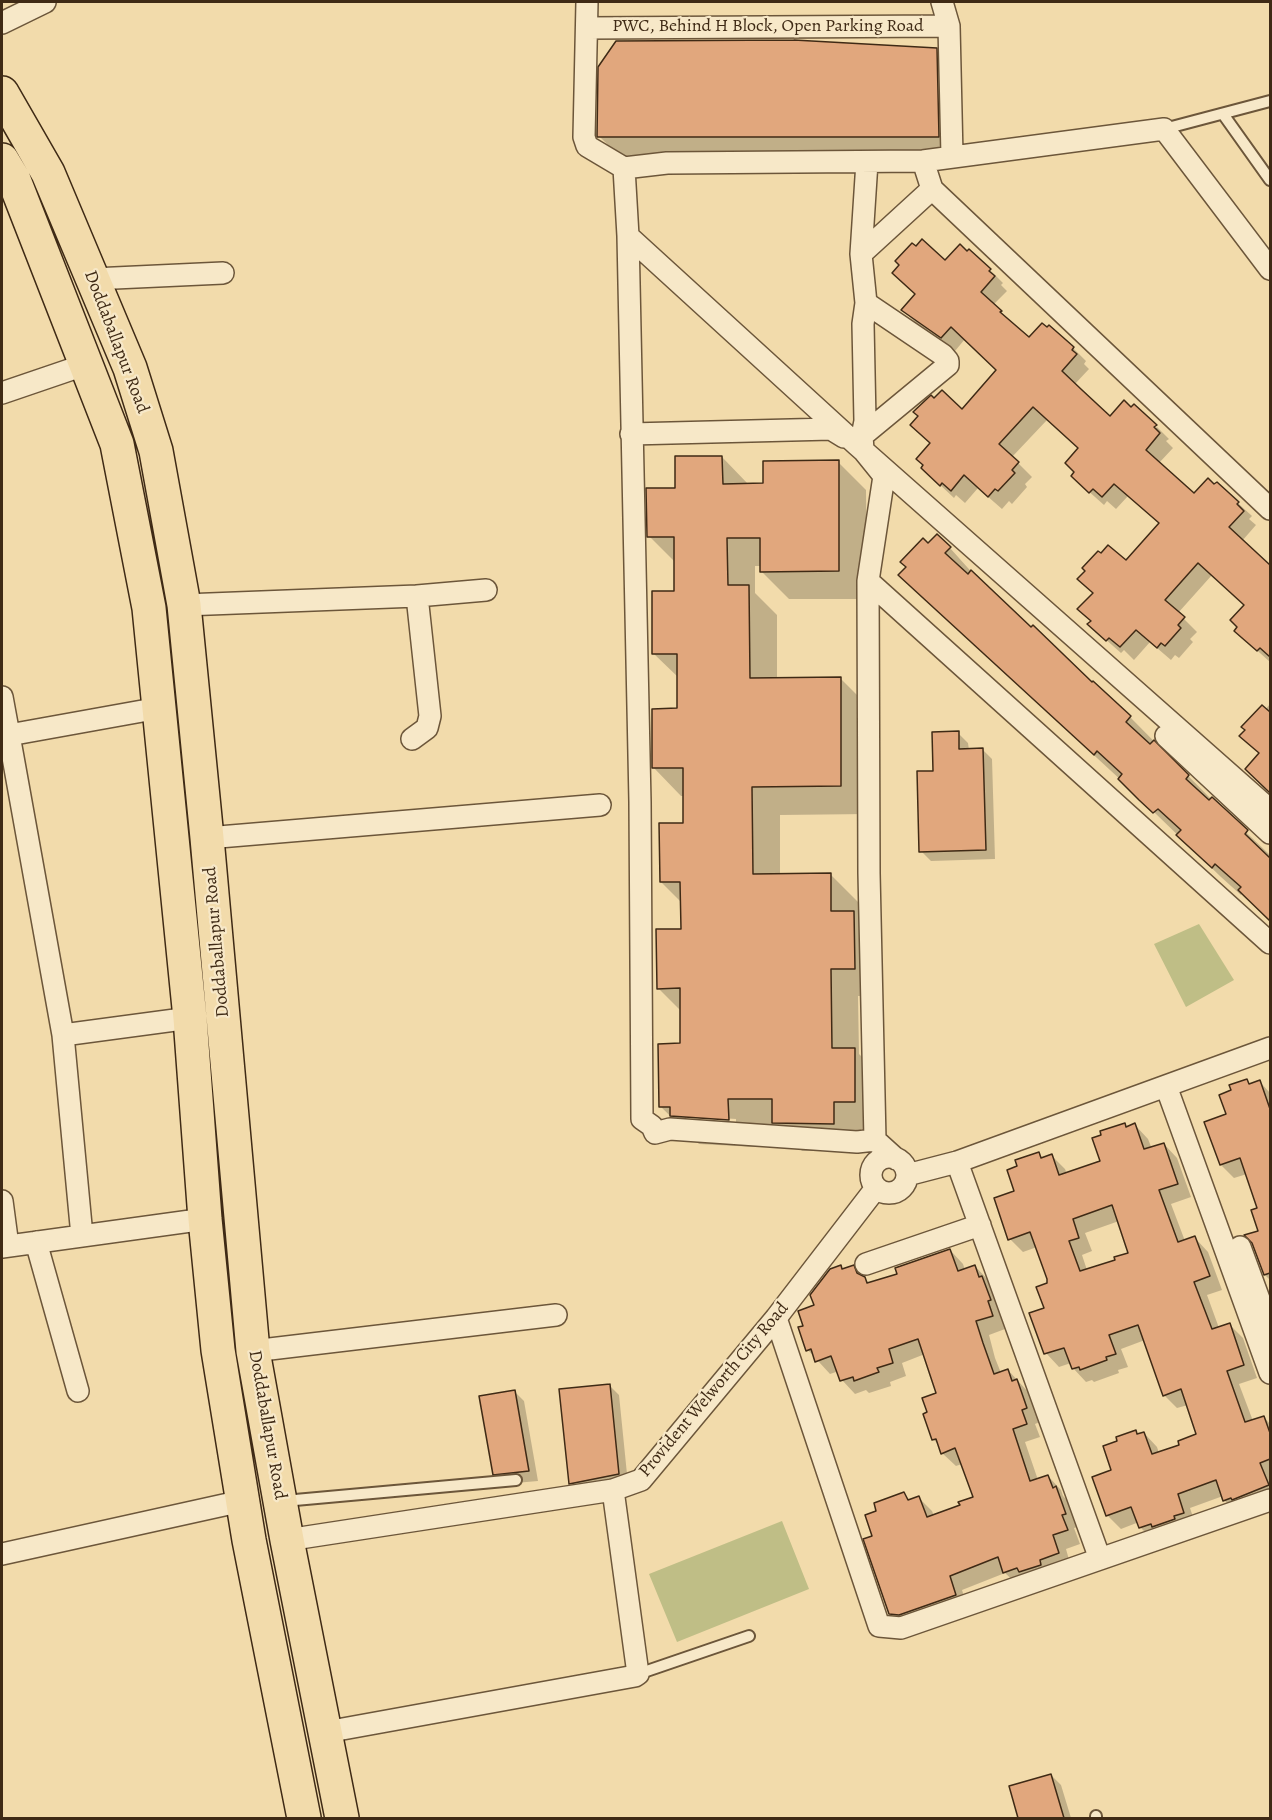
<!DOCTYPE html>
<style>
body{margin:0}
#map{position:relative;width:1272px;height:1820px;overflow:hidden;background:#f2dbab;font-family:Alegreya,serif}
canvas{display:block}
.frame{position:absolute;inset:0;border:3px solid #3f2a15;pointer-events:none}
</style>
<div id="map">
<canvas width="1272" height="1820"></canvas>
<div class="frame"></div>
</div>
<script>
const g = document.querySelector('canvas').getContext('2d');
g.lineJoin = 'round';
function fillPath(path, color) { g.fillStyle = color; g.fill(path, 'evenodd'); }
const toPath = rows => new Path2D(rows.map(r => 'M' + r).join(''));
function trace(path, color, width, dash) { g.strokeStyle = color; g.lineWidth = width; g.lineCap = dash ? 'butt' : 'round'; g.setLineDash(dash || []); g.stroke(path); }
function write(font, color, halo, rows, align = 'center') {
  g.font = font + ' Alegreya,serif'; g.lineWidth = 4.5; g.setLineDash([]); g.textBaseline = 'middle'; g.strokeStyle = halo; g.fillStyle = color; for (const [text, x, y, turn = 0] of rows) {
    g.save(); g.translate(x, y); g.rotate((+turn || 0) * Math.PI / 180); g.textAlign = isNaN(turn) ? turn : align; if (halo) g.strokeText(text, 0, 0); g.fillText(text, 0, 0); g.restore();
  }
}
const green = toPath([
 [1199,924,1234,980,1186,1007,1154,944],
 [782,1521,809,1589,677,1642,649,1574]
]);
const shadow = toPath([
 [936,50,956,70,958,156,619,156,599,136],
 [945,262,990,270,1003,283,1001,285,1007,291,993,305,1014,325,1029,339,1073,348,1086,361,1084,364,1089,369,1074,385,1110,418,1150,434,1157,427,1169,439,1166,441,1173,448,1159,463,1194,495,1217,484,1252,516,1249,519,1256,525,1242,541,1270,567,1270,662,1250,644,1245,605,1212,575,1178,613,1197,632,1190,639,1193,642,1179,658,1175,655,1171,660,1150,642,1134,660,1124,650,1121,653,1103,637,1126,563,1160,524,1128,496,1116,509,1107,501,1104,505,1086,489,1076,472,1080,448,1047,420,1012,457,1032,477,1025,484,1027,487,1012,504,1009,501,1002,509,978,488,965,503,956,495,954,498,936,481,932,444,934,400,962,411,998,370,965,339,955,351,916,323,903,310],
 [722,457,749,485,764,484,838,462,866,490,867,599,789,599,761,571,761,566,755,566,755,593,777,615,777,679,840,678,868,706,868,814,780,815,780,875,830,874,858,902,858,917,881,940,882,996,858,996,859,1054,882,1077,882,1129,861,1129,861,1151,802,1151,778,1126,756,1127,756,1147,699,1144,660,1106,682,1045,681,1011,658,988,682,930,682,903,661,882,685,824,684,796,681,796,654,768,679,710,679,678,654,654,676,592,676,563,649,536,676,490],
 [686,1116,736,1119,736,1122,686,1119],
 [928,545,950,548,976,577,1130,717,1212,800,1270,855,1270,921,1243,892,1241,895,1221,877,1123,782,928,602],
 [1270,704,1270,791,1260,782,1261,754,1265,710],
 [958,733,968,743,969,750,982,749,992,759,995,859,931,861,921,851,934,772],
 [1247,1080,1251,1085,1260,1082,1270,1093,1270,1280,1265,1275,1254,1242,1260,1232,1258,1209,1247,1174,1234,1178,1221,1165,1233,1091],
 [1124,1125,1127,1128,1135,1125,1148,1139,1152,1149,1164,1144,1177,1158,1191,1197,1171,1204,1185,1241,1195,1238,1208,1252,1222,1290,1207,1295,1219,1328,1230,1325,1243,1338,1257,1378,1239,1384,1253,1421,1264,1417,1270,1424,1270,1503,1238,1514,1224,1500,1223,1496,1190,1508,1196,1526,1154,1541,1140,1527,1139,1522,1121,1529,1107,1515,1119,1442,1136,1432,1138,1435,1144,1433,1157,1447,1159,1453,1181,1446,1198,1435,1188,1405,1177,1408,1164,1395,1145,1340,1121,1349,1128,1367,1118,1370,1119,1373,1094,1382,1092,1380,1086,1382,1073,1368,1071,1363,1059,1367,1046,1353,1046,1309,1049,1284,1037,1247,1023,1252,1010,1239,1019,1167,1038,1153,1044,1159,1052,1156,1065,1169,1067,1174,1102,1162],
 [1119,1221,1130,1254,1117,1261,1087,1270,1082,1255,1092,1251,1085,1233],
 [950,1250,963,1264,965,1270,975,1266,988,1280,990,1286,995,1291,1003,1313,1000,1315,1005,1329,989,1335,995,1358,1001,1373,1008,1370,1030,1394,1040,1422,1035,1424,1040,1437,1025,1442,1038,1480,1048,1476,1061,1490,1063,1496,1069,1502,1078,1527,1074,1528,1080,1544,1066,1549,1071,1567,1018,1585,1005,1573,962,1590,968,1609,904,1627,891,1613,874,1537,878,1512,904,1494,911,1501,919,1498,932,1511,934,1516,961,1506,975,1498,962,1464,956,1466,942,1453,940,1446,933,1439,929,1413,938,1394,925,1354,902,1363,906,1376,890,1382,891,1386,869,1393,866,1390,855,1394,842,1380,839,1371,830,1374,808,1350,805,1327,841,1267,843,1270,853,1266,870,1284,899,1275],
 [609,1385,619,1395,628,1484,580,1493,570,1483],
 [514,1391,524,1401,538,1481,504,1484,494,1474],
 [1051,1775,1061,1785,1071,1818,1020,1818,1011,1787]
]);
const building = toPath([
 [794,40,937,48,939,137,597,137,598,67,616,41,794,40],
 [922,239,945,260,960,244,967,251,969,249,991,269,989,271,995,276,981,292,1002,311,1000,312,1029,337,1042,323,1047,327,1049,325,1074,347,1072,350,1077,354,1062,371,1082,390,1110,416,1124,400,1131,407,1134,404,1157,425,1154,427,1160,433,1146,450,1194,493,1208,478,1214,484,1217,482,1239,502,1237,504,1244,511,1229,527,1270,565,1270,657,1260,648,1257,651,1234,631,1237,627,1230,620,1244,605,1198,563,1165,600,1185,617,1178,625,1181,628,1165,646,1161,643,1157,648,1136,630,1120,647,1109,638,1106,641,1087,624,1091,621,1077,609,1093,593,1077,579,1085,571,1082,568,1098,551,1101,553,1108,545,1126,560,1159,523,1114,484,1102,497,1093,489,1089,493,1071,476,1074,472,1065,463,1078,448,1033,407,999,444,1019,462,1012,470,1015,473,998,491,995,489,988,497,964,475,951,491,942,483,940,486,921,468,923,465,916,459,930,443,910,425,918,416,913,412,931,395,934,398,942,390,962,409,996,370,951,327,941,338,901,310,915,294,892,273,899,265,895,261,912,243,916,246,922,239],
 [675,456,722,456,723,484,763,483,763,461,839,460,839,571,760,572,760,538,727,538,728,585,749,585,750,678,841,677,841,786,752,787,753,874,831,873,831,911,854,911,855,969,831,969,832,1048,855,1048,855,1102,834,1102,834,1124,772,1123,772,1099,728,1099,729,1120,670,1116,670,1107,659,1107,658,1044,680,1043,680,988,657,989,656,929,681,929,680,882,660,882,659,823,683,823,683,768,652,768,652,709,677,708,677,654,652,654,652,591,674,591,674,537,647,537,646,488,675,488,675,456],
 [937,534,951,547,945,553,968,574,971,570,1031,627,1033,625,1092,682,1093,681,1131,716,1126,722,1150,744,1154,740,1189,775,1186,779,1209,800,1212,797,1248,830,1245,834,1270,858,1270,921,1238,890,1241,887,1215,864,1212,868,1176,835,1181,830,1158,809,1153,813,1139,800,1118,779,1122,774,1097,751,1094,755,898,575,906,567,900,562,923,538,928,543,937,534],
 [1262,705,1270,712,1270,793,1245,769,1259,753,1239,736,1245,730,1241,727,1262,705],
 [959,731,959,749,983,748,986,850,919,852,917,771,933,771,932,732,959,731],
 [1247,1079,1249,1084,1260,1080,1270,1109,1270,1273,1264,1275,1252,1243,1244,1235,1258,1231,1251,1210,1257,1208,1240,1158,1220,1165,1204,1122,1226,1114,1219,1095,1231,1090,1229,1085,1247,1079],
 [1125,1123,1126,1127,1135,1123,1144,1149,1164,1143,1178,1184,1159,1190,1178,1242,1195,1236,1210,1276,1194,1282,1212,1329,1230,1323,1244,1365,1227,1371,1245,1422,1264,1416,1270,1433,1270,1459,1260,1463,1269,1485,1232,1500,1231,1498,1223,1501,1216,1480,1178,1494,1184,1513,1174,1516,1175,1519,1152,1527,1151,1524,1139,1528,1131,1507,1106,1516,1092,1477,1111,1470,1103,1446,1117,1441,1116,1437,1136,1430,1137,1434,1144,1432,1152,1454,1179,1445,1178,1441,1196,1434,1181,1389,1163,1396,1138,1325,1109,1335,1116,1354,1106,1357,1107,1360,1080,1370,1079,1367,1072,1369,1064,1348,1044,1354,1029,1313,1044,1308,1036,1287,1047,1283,1047,1279,1030,1232,1008,1240,994,1198,1014,1191,1007,1170,1017,1166,1015,1160,1039,1152,1041,1158,1052,1154,1059,1175,1100,1161,1092,1138,1101,1135,1100,1131,1125,1123],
 [1112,1205,1128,1253,1114,1257,1115,1260,1080,1271,1069,1241,1079,1238,1073,1219,1112,1205],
 [950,1249,958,1271,975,1265,979,1277,982,1276,991,1300,988,1301,993,1316,976,1321,983,1343,994,1374,1008,1369,1012,1381,1017,1379,1027,1408,1022,1410,1027,1424,1013,1429,1030,1481,1048,1475,1053,1488,1056,1486,1066,1514,1062,1515,1068,1530,1053,1535,1059,1553,1040,1560,1041,1565,1019,1572,1017,1568,1003,1573,998,1557,950,1576,956,1595,899,1615,889,1614,863,1539,872,1536,865,1515,876,1511,874,1503,904,1492,908,1500,919,1496,927,1517,960,1505,958,1502,973,1497,955,1448,941,1454,936,1439,932,1440,923,1414,927,1412,922,1398,936,1393,918,1339,889,1349,893,1363,877,1368,879,1372,854,1381,853,1377,840,1381,831,1356,815,1362,811,1349,806,1351,798,1327,803,1326,798,1311,814,1305,810,1295,830,1269,841,1265,842,1269,854,1265,857,1273,865,1277,867,1283,897,1274,895,1268,950,1249],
 [610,1384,619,1474,569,1484,559,1389,610,1384],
 [515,1390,529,1471,493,1475,479,1396,515,1390],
 [1051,1774,1064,1818,1018,1818,1009,1786,1051,1774]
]);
const service = toPath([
 [1223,114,1270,180],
 [1164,129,1270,101],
 [284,1501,516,1480],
 [638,1674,749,1636],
 [1096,1816,1096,1818]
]);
const minor = toPath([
 [587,2,584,137,587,146,624,168],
 [942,2,949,26,952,156],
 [2,23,45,2],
 [587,28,949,26],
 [923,161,932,189,1270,509],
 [867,162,861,254,866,303,863,324,865,421,862,436,863,450,884,476,868,581,869,873,875,1140,896,1159],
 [628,236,857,445,1270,810],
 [861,254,932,189],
 [93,279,223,273],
 [2,393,87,364],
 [631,434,831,429,844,437],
 [862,436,948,365,948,361,943,355,866,303],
 [868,581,1270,943],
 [184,605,417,596,486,590],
 [2,697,9,735],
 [159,708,9,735,63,1035,190,1018],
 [1166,736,1270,833],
 [412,739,427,728,430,716,417,596],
 [207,838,600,805],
 [63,1035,82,1236],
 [1166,1086,1270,1373],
 [875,1140,857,1142,670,1129,655,1133,652,1126,642,1119,640,802,628,236,624,168,667,163,923,161,1164,129,1270,269],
 '871 1175a18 18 0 1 1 36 0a18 18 0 1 1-36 0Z',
 [957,1162,1100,1559],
 [907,1175,957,1162,1270,1048],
 [2,1201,8,1246],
 [36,1242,78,1391],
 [2,1247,205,1219],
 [1240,1247,1270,1329],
 [866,1264,980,1225],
 [776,1318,879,1626,901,1628,1270,1500],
 [253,1351,556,1315],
 [287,1540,613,1490,641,1480,776,1318,876,1188],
 [2,1554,242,1501],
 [326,1732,635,1676,638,1674,613,1490]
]);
const primary = toPath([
 [2,93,48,173,130,368,156,451,184,605,207,838,253,1351,287,1540,342,1818],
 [2,160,14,180,117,444,149,608,190,1018,205,1219,218,1350,249,1540,304,1818]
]);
const streetNames = [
 ["PWC, Behind H Block, Open Parking Road",768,27],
 ["Doddaballapur Road",116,342,69],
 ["Doddaballapur Road",217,942,-95],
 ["Provident Welworth City Road",714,1390,-50],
 ["Doddaballapur Road",267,1425,80]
];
fillPath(green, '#bfbe86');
fillPath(shadow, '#0003');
fillPath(building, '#e1a77d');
trace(building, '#3f2a15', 1.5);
trace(service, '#6c563a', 14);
trace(minor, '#6c563a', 24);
trace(primary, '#3f2a15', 36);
trace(service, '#f7e8c8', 10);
trace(minor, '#f7e8c8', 21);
trace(primary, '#f2dbab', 33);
write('18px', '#3f2a15', '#f7e8c8', streetNames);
</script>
